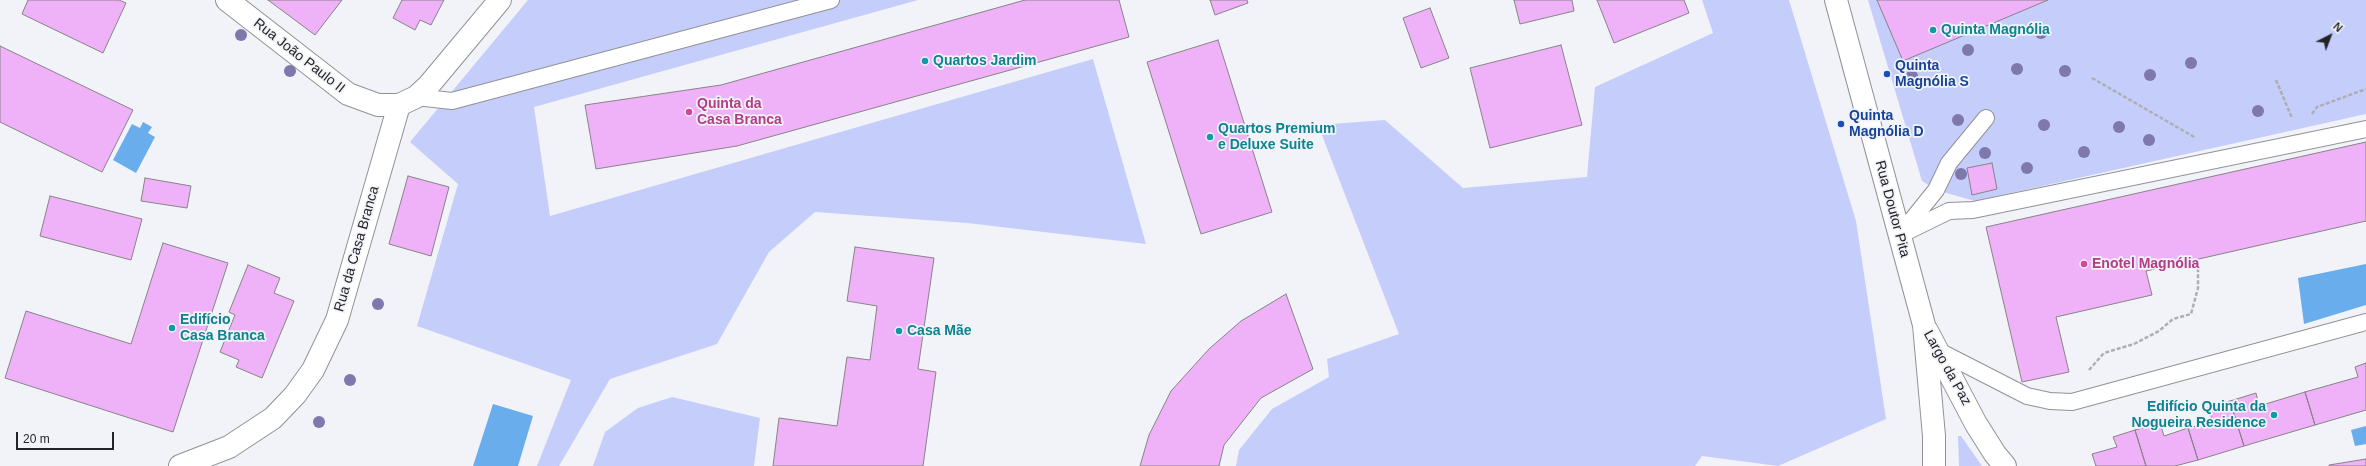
<!DOCTYPE html>
<meta charset="utf-8">
<style>
body{margin:0}
#map{position:relative;width:2366px;height:466px;overflow:hidden;background:#f2f3f9;font-family:Helvetica,sans-serif}
canvas{display:block}
.north{position:absolute;left:2310px;top:16px;width:40px;height:40px;-webkit-text-stroke:3px #f2f3f9;paint-order:stroke;rotate:42deg;font-size:11px;font-weight:700;line-height:16px;text-align:center;color:#242426}
.north::after{content:'';display:block;margin:auto;width:14px;height:18px;background:#242426;clip-path:polygon(50% 0,100% 100%,50% 72%,0 100%)}
.scale{position:absolute;left:16px;top:432px;width:98px;height:18px;box-sizing:border-box;border:2px solid #242426;border-top:0;padding-left:5px;font-size:12px;line-height:14px;white-space:nowrap;color:#242426;-webkit-text-stroke:3px #f2f3f9;paint-order:stroke}
</style>
<div id="map">
<canvas width="2366" height="466"></canvas>
<div class="north">N</div>
<div class="scale">20 m</div>
</div>
<script>
const g = document.querySelector('canvas').getContext('2d');
g.lineJoin = 'round';
function fillPath(path, color) { g.fillStyle = color; g.fill(path, 'evenodd'); }
const toPath = rows => new Path2D(rows.map(r => 'M' + r).join(''));
function trace(path, color, width, dash) { g.strokeStyle = color; g.lineWidth = width; g.lineCap = dash ? 'butt' : 'round'; g.setLineDash(dash || []); g.stroke(path); }
function write(font, color, halo, rows, align = 'center') {
  g.font = font + ' Helvetica,sans-serif'; g.lineWidth = 3.5; g.setLineDash([]); g.textBaseline = 'middle'; g.strokeStyle = halo; g.fillStyle = color; for (const [text, x, y, turn = 0] of rows) {
    g.save(); g.translate(x, y); g.rotate((+turn || 0) * Math.PI / 180); g.textAlign = isNaN(turn) ? turn : align; if (halo) g.strokeText(text, 0, 0); g.fillText(text, 0, 0); g.restore();
  }
}
const green = toPath([
 [528,0,918,0,534,107,550,216,1093,59,1146,244,967,223,815,212,769,252,717,344,610,379,559,466,537,466,571,380,417,326,458,184,410,142],
 [1702,0,1789,0,1856,221,1886,419,1778,466,1702,456,1695,466,1236,466,1239,450,1272,409,1329,377,1327,359,1399,334,1318,125,1385,120,1463,188,1587,177,1595,87,1713,33],
 [1868,0,2366,0,2366,114,1975,201,1936,190,1922,181],
 [672,397,760,418,754,466,593,466,605,432,638,408],
 [1958,436,1961,436,1982,466,1959,466]
]);
const water = toPath([
 [143,122,152,127,148,133,155,137,136,173,113,160,132,124,140,128],
 [2366,264,2366,305,2304,324,2298,278],
 [493,404,533,416,518,466,473,466],
 [2366,426,2366,444,2355,446,2351,430]
]);
const building = toPath([
 [28,0,119,0,126,3,103,53,22,14,28,0],
 [268,0,342,0,315,35,268,0],
 [402,0,444,0,431,25,420,20,415,30,393,18,402,0],
 [1025,0,1119,0,1129,37,737,146,596,169,585,105,721,85,1025,0],
 [1210,0,1247,0,1248,3,1215,15,1210,0],
 [1514,0,1572,0,1574,11,1520,24,1514,0],
 [1597,0,1684,0,1689,13,1614,43,1597,0],
 [1877,0,2048,0,1903,61,1877,0],
 [1430,8,1449,58,1421,68,1403,18,1430,8],
 [1218,40,1272,212,1201,234,1147,62,1218,40],
 [1561,45,1582,125,1490,148,1470,68,1561,45],
 [0,46,133,110,102,172,0,122,0,46],
 [2366,142,2366,221,2146,271,2152,295,2056,317,2069,372,2022,382,1986,227,2366,142],
 [1992,163,1997,189,1972,195,1967,168,1992,163],
 [408,176,449,187,431,256,389,244,408,176],
 [145,178,191,186,187,208,141,201,145,178],
 [50,196,142,219,131,260,40,236,50,196],
 [163,243,228,263,173,432,5,378,26,311,131,344,163,243],
 [855,247,934,258,918,369,936,372,923,466,773,466,779,418,837,426,847,357,870,360,877,306,847,301,855,247],
 [248,265,280,278,274,293,294,301,262,378,236,367,239,360,220,352,235,315,229,312,248,265],
 [1286,294,1313,369,1261,398,1224,445,1219,466,1140,466,1149,435,1171,391,1209,349,1241,321,1286,294],
 [2366,363,2366,410,2315,425,2305,392,2358,377,2355,367,2366,363],
 [2305,392,2315,425,2244,446,2230,401,2256,393,2259,406,2305,392],
 [2230,401,2244,446,2198,460,2188,428,2213,422,2208,407,2230,401],
 [2160,423,2164,436,2188,428,2198,460,2175,466,2146,466,2135,430,2160,423],
 [2135,430,2146,466,2096,466,2092,454,2117,447,2113,437,2135,430],
 [2366,459,2366,466,2329,466,2329,465,2366,459]
]);
const path = toPath([
 [2092,78,2196,138],
 [2276,80,2292,118],
 [2312,114,2317,107,2366,89],
 [2089,370,2104,353,2134,344,2159,331,2173,319,2191,314,2198,288,2198,269]
]);
const service = toPath([
 [416,97,452,101,831,0],
 [1903,231,1936,190,1949,163,1986,118],
 [1900,235,1949,211,1973,210,2366,129],
 [1939,351,2027,396,2050,401,2072,402,2366,322]
]);
const minor = toPath([
 [180,466,229,447,273,418,295,395,313,370,337,320,399,105]
]);
const tertiary = toPath([
 [227,0,348,94,378,105,399,105,416,97,429,85,500,0]
]);
const secondary = toPath([
 [1836,0,1924,325,1934,436,1934,466],
 [1927,331,1976,424,1995,454,2005,466]
]);
const trees = [
 [2041,33],
 [241,35],
 [1968,50],
 [2191,63],
 [2017,69],
 [290,71],
 [2065,71],
 [2150,75],
 [1912,76],
 [2258,111],
 [1958,120],
 [2044,125],
 [2119,127],
 [2149,140],
 [2084,152],
 [1985,153],
 [2027,168],
 [1961,174],
 [378,304],
 [350,380],
 [319,422]
];
const markers = [
 [1933,30,4,"#0f9aa8"],
 [925,61,4,"#0f9aa8"],
 [1887,74,4,"#1a4fb4"],
 [689,112,4,"#d1479c"],
 [1841,124,4,"#1a4fb4"],
 [1210,137,4,"#0f9aa8"],
 [2084,264,4,"#d1479c"],
 [172,328,4,"#0f9aa8"],
 [899,331,4,"#0f9aa8"],
 [2274,415,4,"#0f9aa8"]
];
const cultureNames = [
 ["Quinta Magnólia",1941,30],
 ["Quartos Jardim",933,61],
 ["Quartos Premium",1218,129],
 ["e Deluxe Suite",1218,145],
 ["Edifício",180,320],
 ["Casa Branca",180,336],
 ["Casa Mãe",907,331],
 ["Edifício Quinta da",2266,407,"right"],
 ["Nogueira Residence",2266,423,"right"]
];
const streetNames = [
 ["Rua João Paulo II",299,56,38],
 ["Rua Doutor Pita",1892,209,75],
 ["Rua da Casa Branca",357,249,-74],
 ["Largo da Paz",1947,368,61]
];
const transitNames = [
 ["Quinta",1895,66],
 ["Magnólia S",1895,82],
 ["Quinta",1849,116],
 ["Magnólia D",1849,132]
];
const hotelNames = [
 ["Quinta da",697,104],
 ["Casa Branca",697,120],
 ["Enotel Magnólia",2092,264]
];
fillPath(green, '#c5cdfa');
fillPath(water, '#6aaded');
fillPath(building, '#efb2f8');
trace(building, '#878387', 1);
trace(service, '#919297', 18);
trace(minor, '#919297', 24);
trace(tertiary, '#919297', 24);
trace(secondary, '#919297', 24);
trace(path, '#adaeb2', 2.5, [4, 2]);
trace(service, '#fff', 16);
trace(minor, '#fff', 22);
trace(tertiary, '#fff', 22);
trace(secondary, '#fff', 22);
g.fillStyle = '#7e78ad';
for (const [x, y] of trees) { g.beginPath(); g.arc(x, y, 6, 0, 2 * Math.PI); g.fill(); }
for (const [x, y, r, color] of markers) { const dot = new Path2D(); dot.arc(x, y, r, 0, 2 * Math.PI); g.fillStyle = color; g.fill(dot); trace(dot, '#f2f3f9', 1.5); }
write('bold 14px', '#0d838f', '#f2f3f9', cultureNames, 'left');
write('14px', '#242426', '#f2f3f9', streetNames);
write('bold 14px', '#164399', '#f2f3f9', transitNames, 'left');
write('bold 14px', '#b23c85', '#f2f3f9', hotelNames, 'left');
</script>
